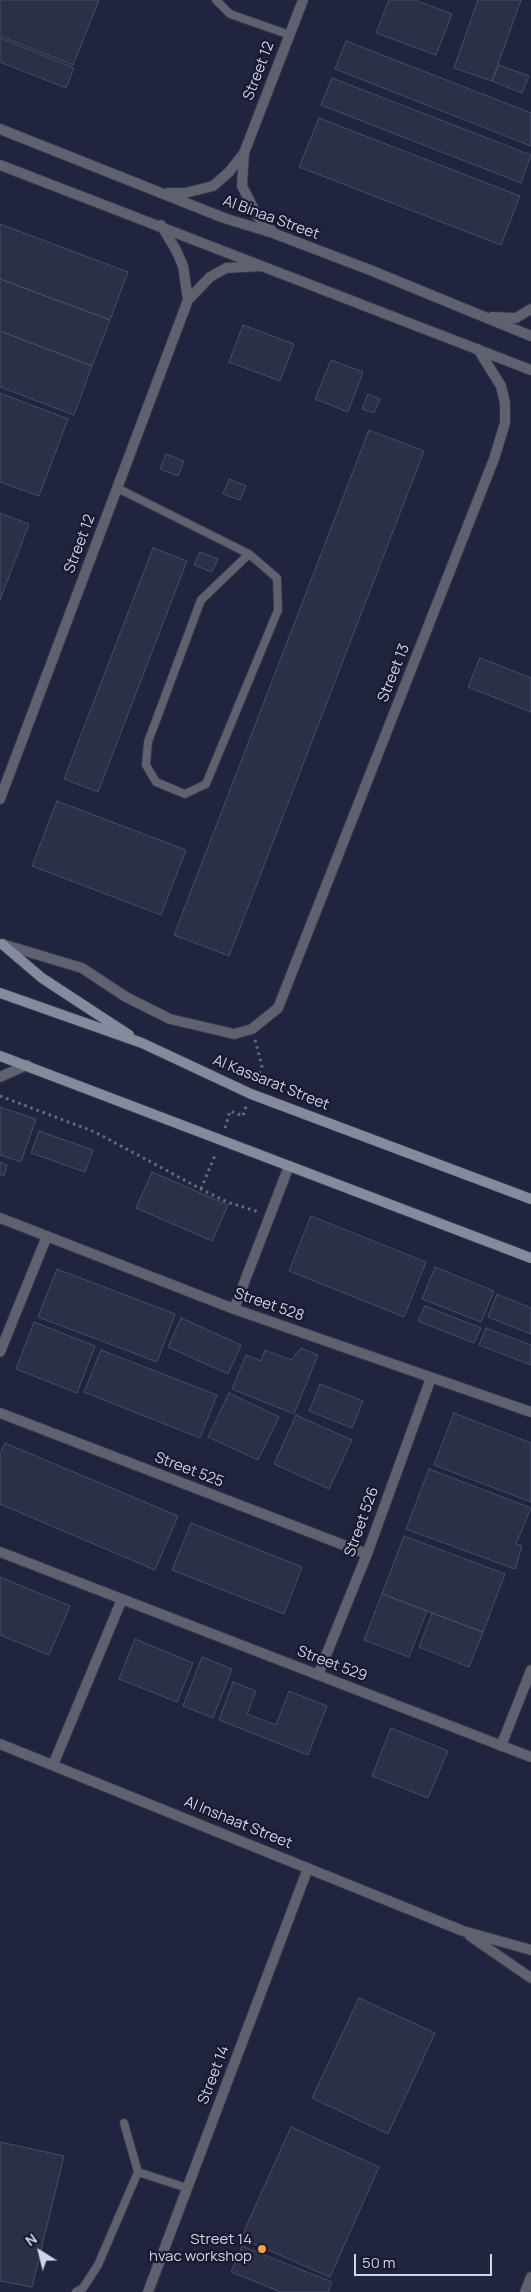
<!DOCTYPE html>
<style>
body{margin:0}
#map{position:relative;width:531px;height:2292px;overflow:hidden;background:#171a30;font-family:Manrope,sans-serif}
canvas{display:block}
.north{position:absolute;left:15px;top:2227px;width:50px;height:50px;-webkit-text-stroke:4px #171a30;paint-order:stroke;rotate:324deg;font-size:14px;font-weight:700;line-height:20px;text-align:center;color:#d1d4e4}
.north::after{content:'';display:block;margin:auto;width:18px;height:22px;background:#d1d4e4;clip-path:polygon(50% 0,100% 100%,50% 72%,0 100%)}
.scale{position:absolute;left:354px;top:2254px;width:138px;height:22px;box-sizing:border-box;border:2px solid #d1d4e4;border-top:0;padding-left:6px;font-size:15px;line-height:18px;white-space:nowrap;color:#d1d4e4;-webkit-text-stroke:4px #171a30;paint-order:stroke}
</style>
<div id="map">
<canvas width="531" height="2292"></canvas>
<div class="north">N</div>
<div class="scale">50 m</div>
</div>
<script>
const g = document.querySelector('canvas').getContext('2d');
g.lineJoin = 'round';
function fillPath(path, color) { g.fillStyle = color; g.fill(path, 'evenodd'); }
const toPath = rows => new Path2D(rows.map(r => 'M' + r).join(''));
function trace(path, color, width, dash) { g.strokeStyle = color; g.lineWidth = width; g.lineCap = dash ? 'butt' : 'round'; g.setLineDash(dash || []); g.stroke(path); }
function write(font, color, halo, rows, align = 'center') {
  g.font = font + ' Manrope,sans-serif'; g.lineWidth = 4.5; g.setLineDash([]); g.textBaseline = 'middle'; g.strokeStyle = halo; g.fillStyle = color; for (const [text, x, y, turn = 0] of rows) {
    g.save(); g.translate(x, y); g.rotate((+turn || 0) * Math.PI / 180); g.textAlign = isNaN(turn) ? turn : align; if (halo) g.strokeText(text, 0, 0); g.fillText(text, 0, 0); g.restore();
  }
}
const built = toPath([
 [0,0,531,0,531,2292,0,2292]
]);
const building = toPath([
 [0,0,99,0,73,65,0,36,0,0],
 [389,0,415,0,452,14,436,55,376,33,389,0],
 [478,0,521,0,492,81,454,68,478,0],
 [0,38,74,68,66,88,0,62,0,38],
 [346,41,531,113,531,146,335,69,346,41],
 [499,65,529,76,522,93,492,81,499,65],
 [332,78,531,155,521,183,321,105,332,78],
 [319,118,520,196,501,245,299,167,319,118],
 [0,224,128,272,110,320,0,279,0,224],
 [0,279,110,320,92,366,0,331,0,279],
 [243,325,294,344,280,381,229,362,243,325],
 [0,331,92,366,74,415,0,387,0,331],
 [331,360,363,372,348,412,315,399,331,360],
 [0,393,68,419,39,496,0,482,0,393],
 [368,394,380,399,374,413,362,409,368,394],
 [369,430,424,451,229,956,174,935,369,430],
 [166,454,184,461,178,476,160,469,166,454],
 [229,479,246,486,240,500,223,494,229,479],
 [0,513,29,524,0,600,0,513],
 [153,548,187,561,98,792,64,779,153,548],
 [200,552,218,559,212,572,194,565,200,552],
 [480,658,531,678,531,712,468,687,480,658],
 [57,801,186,850,161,915,32,866,57,801],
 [0,1107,36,1119,21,1162,0,1155,0,1107],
 [39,1131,93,1150,85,1172,31,1153,39,1131],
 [0,1162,7,1165,4,1176,0,1175,0,1162],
 [152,1172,228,1205,212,1241,136,1208,152,1172],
 [311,1216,426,1262,404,1317,289,1271,311,1216],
 [435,1267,494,1291,481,1322,422,1299,435,1267],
 [57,1269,175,1314,157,1362,38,1317,57,1269],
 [497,1294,531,1308,531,1334,488,1317,497,1294],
 [425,1306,481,1328,474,1343,418,1321,425,1306],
 [181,1318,241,1345,228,1374,168,1347,181,1318],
 [34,1322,95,1346,77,1393,16,1369,34,1322],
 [486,1328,531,1345,531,1365,479,1345,486,1328],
 [301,1348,318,1355,294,1414,232,1389,246,1355,261,1361,265,1350,291,1360,301,1348],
 [101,1350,217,1395,200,1438,84,1392,101,1350],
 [320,1384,363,1401,352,1428,309,1411,320,1384],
 [229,1393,279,1417,258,1460,208,1437,229,1393],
 [454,1413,531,1443,531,1502,434,1465,454,1413],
 [296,1415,352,1440,329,1489,274,1464,296,1415],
 [5,1443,178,1516,155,1570,0,1504,0,1454,5,1443],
 [429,1469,531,1508,516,1544,522,1546,515,1569,406,1529,429,1469],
 [191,1523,302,1567,284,1614,172,1570,191,1523],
 [404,1536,505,1574,483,1632,382,1594,404,1536],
 [0,1577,70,1606,49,1655,0,1635,0,1577],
 [382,1594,427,1611,409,1657,364,1640,382,1594],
 [432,1613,483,1632,469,1667,419,1647,432,1613],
 [135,1639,193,1663,177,1702,119,1679,135,1639],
 [202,1657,232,1669,213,1718,183,1706,202,1657],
 [233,1682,256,1691,247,1714,276,1725,289,1691,327,1706,308,1755,219,1720,233,1682],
 [391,1728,448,1751,428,1798,372,1776,391,1728],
 [359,1998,435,2033,388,2134,312,2098,359,1998],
 [291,2127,379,2167,330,2277,241,2238,291,2127],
 [0,2142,64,2156,32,2287,0,2281,0,2142],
 [242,2246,332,2282,328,2292,281,2292,231,2272,242,2246]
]);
const path = toPath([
 [255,1040,262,1066,256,1082],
 [0,1096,95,1132,201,1189,227,1202,259,1212],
 [225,1128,230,1111,243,1116,246,1106],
 [201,1189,216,1153]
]);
const lane = toPath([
 [216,0,230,14,290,35],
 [117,488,249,554,277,578,278,610,206,784,185,794,156,782,146,765,148,742,201,600,249,554],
 [138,2172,187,2188],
 [76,2292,83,2288,98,2265,138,2172,124,2123]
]);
const street = toPath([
 [0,129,224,218,273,233,370,270,531,336],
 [244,153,242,186,258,217,273,232],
 [0,165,531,370],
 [168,193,185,193,213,186,229,172,244,153,303,0],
 [161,225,176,250,183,266,188,300],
 [492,317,516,318,531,309],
 [0,799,188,300,210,277,226,268,262,266],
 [2,944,82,968,126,997,170,1019,234,1034,252,1029,278,1008,494,459,505,423,505,403,501,386,478,349],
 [0,1077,27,1065],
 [0,1218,234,1309,531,1412],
 [234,1309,289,1166],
 [0,1352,47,1236],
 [0,1413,367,1554],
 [0,1552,531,1757],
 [318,1675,367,1554,431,1378],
 [0,1744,463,1931,531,1950],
 [501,1746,531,1670],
 [53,1765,122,1599],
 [470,1936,531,1978],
 [148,2292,308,1868],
 [525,2292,531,2277]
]);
const secondary = toPath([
 [2,944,42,978,129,1035],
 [0,993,142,1043,251,1094,531,1199],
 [0,1056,531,1258]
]);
const markers = [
 [262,2249,5,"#f4a344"]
];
const streetNames = [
 ["Street 12",259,71,-69],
 ["Al Binaa Street",271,218,20],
 ["Street 12",80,544,-69],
 ["Street 13",394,673,-68],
 ["Al Kassarat Street",271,1083,22],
 ["Street 528",269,1305,19],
 ["Street 525",189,1470,21],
 ["Street 526",362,1522,-70],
 ["Street 529",332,1664,21],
 ["Al Inshaat Street",238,1823,22],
 ["Street 14",214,2075,-69]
];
const poiNames = [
 ["Street 14",252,2240],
 ["hvac workshop",252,2257]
];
fillPath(built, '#20243f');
fillPath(building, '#2c2f48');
trace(building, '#484c66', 1);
trace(lane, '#313449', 10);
trace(street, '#313449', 12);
trace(secondary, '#313449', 12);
trace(path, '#686b7e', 3, [2.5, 4]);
trace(lane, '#5f626e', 8);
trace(street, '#5f626e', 10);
trace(secondary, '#868a9d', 10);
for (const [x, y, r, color] of markers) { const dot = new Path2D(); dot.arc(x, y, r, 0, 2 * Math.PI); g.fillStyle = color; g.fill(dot); trace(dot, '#171a30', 2); }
write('15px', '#d1d4e4', '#171a30', streetNames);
write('15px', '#d1d4e4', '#171a30', poiNames, 'right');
</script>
